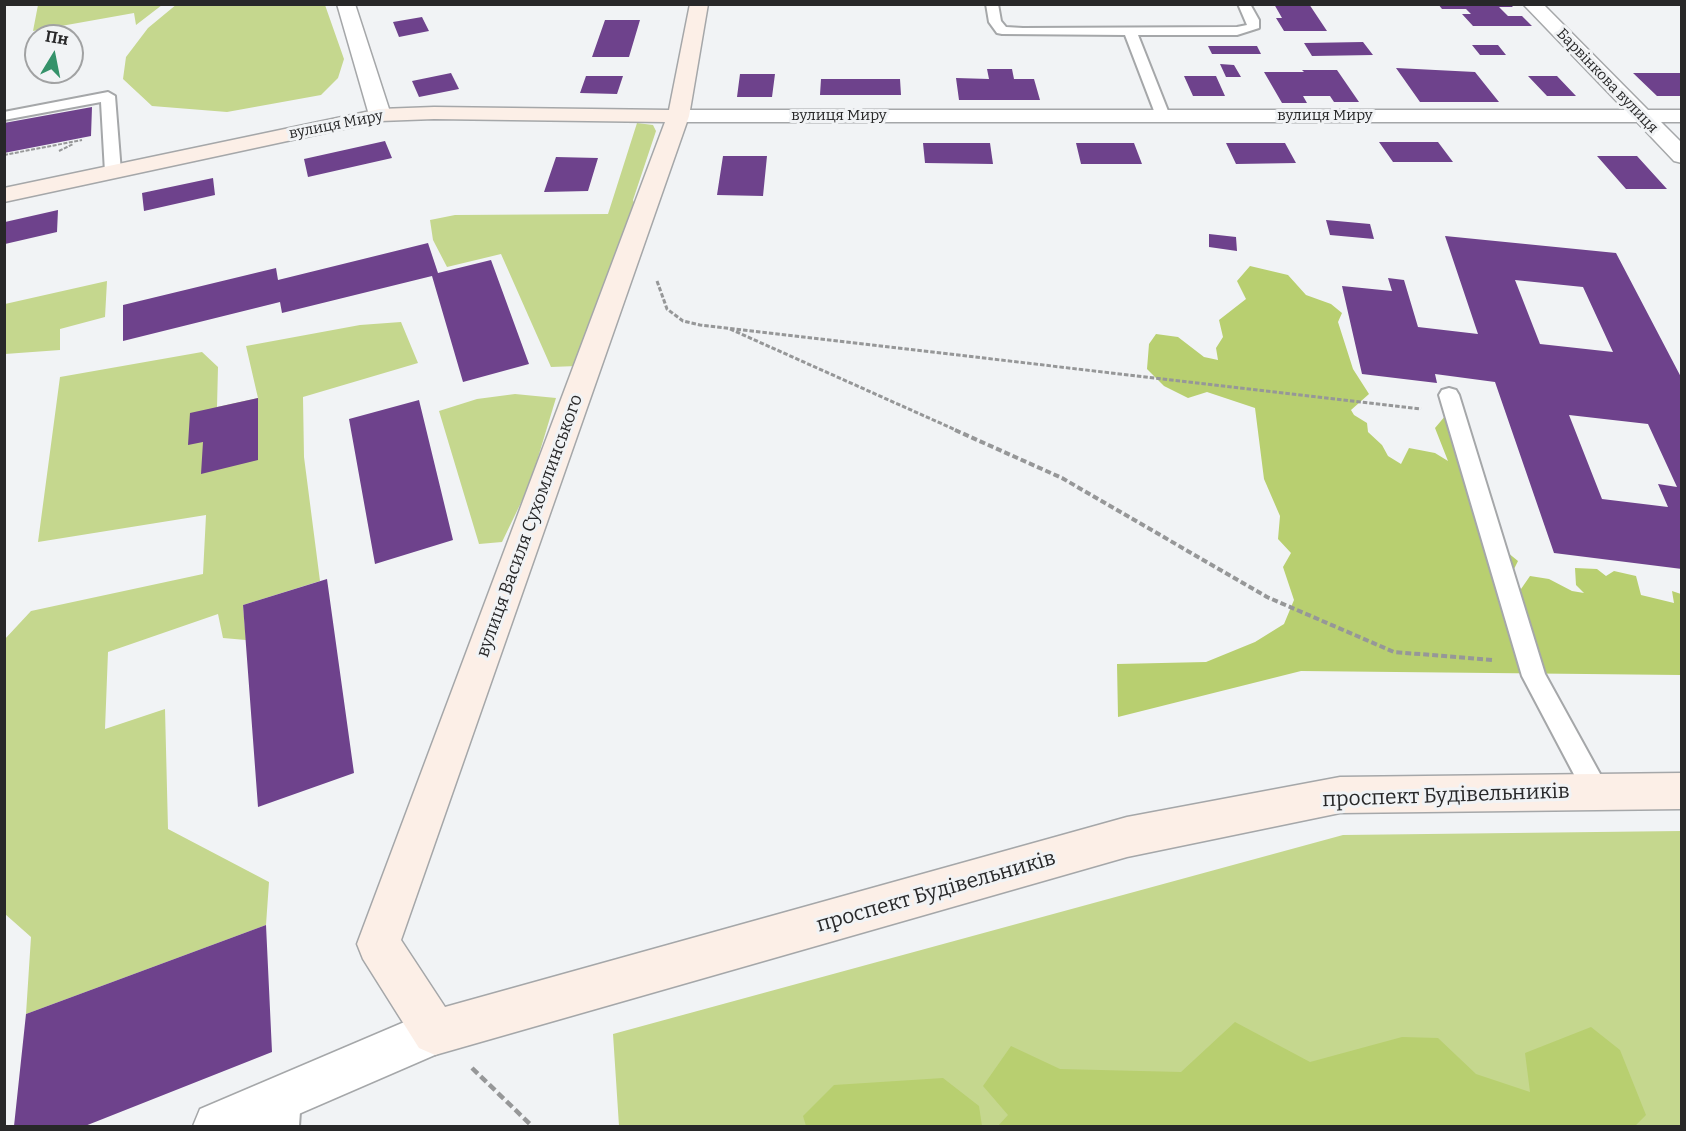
<!DOCTYPE html>
<meta charset="utf-8">
<style>
body{margin:0}
#map{position:relative;width:1686px;height:1131px;overflow:hidden;background:#f1f3f5;font-family:Bitter,serif}
canvas{display:block}
.frame{position:absolute;inset:0;border:6px solid #282829;pointer-events:none}
.north{position:absolute;left:24px;top:24px;width:60px;height:60px;box-sizing:border-box;background:#f1f3f5;border:2px solid #a1a2a3;border-radius:50%;rotate:10deg;font-size:16px;font-weight:700;line-height:24px;text-align:center;color:#282829}
.north::after{content:'';display:block;margin:auto;width:21px;height:27px;background:#35926a;clip-path:polygon(50% 0,100% 100%,50% 72%,0 100%)}
</style>
<div id="map">
<canvas width="1686" height="1131"></canvas>
<div class="frame"></div>
<div class="north">Пн</div>
</div>
<script>
const g = document.querySelector('canvas').getContext('2d');
g.lineJoin = 'round';
function fillPath(path, color) { g.fillStyle = color; g.fill(path, 'evenodd'); }
const toPath = rows => new Path2D(rows.map(r => 'M' + r).join(''));
function trace(path, color, width, dash) { g.strokeStyle = color; g.lineWidth = width; g.lineCap = dash ? 'butt' : 'round'; g.setLineDash(dash || []); g.stroke(path); }
function write(font, color, halo, rows, align = 'center') {
  g.font = font + ' Bitter,serif'; g.lineWidth = 6; g.setLineDash([]); g.textBaseline = 'middle'; g.strokeStyle = halo; g.fillStyle = color; for (const [text, x, y, turn = 0] of rows) {
    g.save(); g.translate(x, y); g.rotate((+turn || 0) * Math.PI / 180); g.textAlign = isNaN(turn) ? turn : align; if (halo) g.strokeText(text, 0, 0); g.fillText(text, 0, 0); g.restore();
  }
}
const green = toPath([
 [177,4,325,5,344,59,338,78,321,95,227,112,152,106,123,79,126,57,148,28],
 [38,5,38,4,162,5,136,25,134,13,33,31],
 [637,123,653,125,656,131,633,200,637,211,577,366,551,367,501,254,447,267,433,240,430,220,455,215,608,214],
 [107,281,105,317,60,329,60,350,5,354,5,304],
 [401,322,418,363,303,397,304,457,320,581,243,605,246,640,223,638,218,614,108,652,105,729,165,709,168,829,269,882,266,925,26,1014,31,937,5,914,4,640,31,611,203,574,206,515,38,542,60,377,202,352,218,367,217,407,258,398,246,346,360,325],
 [515,394,556,398,530,484,502,542,479,544,439,411,477,399],
 [1681,831,1681,1126,619,1126,613,1034,1343,835]
]);
const forest = toPath([
 [1250,266,1288,275,1306,295,1331,304,1342,313,1338,322,1353,369,1369,394,1351,410,1354,415,1367,423,1368,432,1382,445,1388,456,1401,464,1409,448,1435,453,1448,461,1435,428,1446,415,1470,427,1491,516,1502,548,1518,561,1510,577,1521,589,1530,576,1549,579,1572,591,1584,593,1576,585,1575,568,1597,569,1606,576,1614,571,1636,576,1641,595,1674,603,1672,591,1681,594,1681,675,1301,671,1118,717,1117,664,1206,662,1255,642,1284,624,1294,600,1283,567,1291,553,1278,539,1280,516,1264,479,1255,408,1207,392,1188,398,1164,386,1147,369,1149,344,1156,334,1178,337,1204,357,1218,360,1216,348,1223,337,1219,320,1246,299,1237,281],
 [1235,1022,1310,1062,1402,1037,1438,1038,1476,1074,1530,1092,1525,1053,1591,1027,1620,1050,1646,1115,1635,1126,998,1126,1008,1115,983,1086,1011,1046,1060,1069,1181,1072],
 [943,1078,979,1106,982,1126,806,1126,803,1116,834,1085]
]);
const building = toPath([
 [1274,4,1309,4,1327,31,1284,31,1276,18,1282,18],
 [1438,4,1510,4,1513,7,1499,7,1508,16,1522,16,1532,26,1473,26,1462,14,1471,14,1466,9,1442,9],
 [422,17,429,31,399,37,393,22],
 [605,20,640,20,629,57,592,57],
 [1363,42,1373,55,1312,56,1304,43],
 [1472,45,1498,45,1506,55,1480,55],
 [1208,46,1257,46,1261,54,1212,54],
 [1220,64,1234,65,1241,77,1226,77],
 [1396,68,1475,72,1499,102,1420,102],
 [987,69,1012,69,1014,79,1034,79,1040,100,959,100,956,78,989,79],
 [1302,70,1337,70,1359,102,1334,102,1330,96,1303,96,1307,103,1282,103,1264,72,1304,72],
 [451,73,459,89,419,97,412,81],
 [1633,73,1682,73,1682,96,1657,96],
 [740,74,775,74,772,97,737,97],
 [586,76,623,76,617,94,580,93],
 [1184,76,1216,76,1225,96,1193,96],
 [1528,76,1557,76,1576,96,1547,96],
 [821,79,900,79,901,95,820,95],
 [92,107,91,136,4,153,4,123],
 [385,141,392,158,308,177,304,159],
 [1379,142,1438,142,1453,162,1393,162],
 [923,143,990,143,993,164,925,163],
 [1076,143,1134,143,1142,164,1081,164],
 [1226,143,1285,143,1296,163,1236,164],
 [723,156,767,156,763,196,717,195],
 [1597,156,1637,156,1667,189,1626,189],
 [556,157,598,158,588,191,544,192],
 [213,178,215,195,144,211,142,193],
 [58,210,57,232,5,244,5,222],
 [1326,220,1370,224,1374,239,1330,235],
 [1209,234,1236,237,1237,251,1209,247],
 [1445,236,1616,253,1682,379,1682,569,1554,553,1495,382,1435,374,1437,383,1362,374,1342,286,1392,291,1388,278,1404,280,1418,327,1478,334],
 [1515,280,1583,287,1613,352,1540,344],
 [1569,415,1648,424,1677,487,1658,484,1668,507,1602,499],
 [428,243,438,273,491,260,529,364,463,382,432,276,282,313,280,302,123,341,123,305,276,268,278,280],
 [258,398,258,460,201,474,203,442,188,445,190,413],
 [419,400,453,540,375,564,349,419],
 [327,579,354,773,258,807,243,605],
 [266,925,272,1052,85,1126,14,1126,26,1014]
]);
const pathFar3 = toPath([
 [59,151,73,144],
 [4,155,82,140]
]);
const pathFar2 = toPath([
 [657,281,667,309,683,321,700,325,1421,409],
 [730,329,958,431]
]);
const pathFar1 = toPath([
 [955,430,1062,478,1267,597,1394,652,1493,660]
]);
const path = toPath([
 [472,1068,532,1126]
]);
const lane = toPath([
 [986,4,998,4,1001,21,1006,27,1023,28,1237,27,1247,25,1238,4,1250,4,1259,20,1259,28,1237,35,1138,35,1170,116,1163,120,1156,116,1125,35,1002,34,997,33,989,22,986,4],
 [108,92,115,96,121,172,118,175,113,177,105,172,101,102,4,120,4,112,108,92],
 [1449,388,1456,390,1459,395,1545,674,1610,792,1606,801,1597,805,1588,801,1522,676,1439,395,1442,390,1449,388],
 [285,1081,296,1086,301,1097,299,1126,267,1126,269,1097,274,1086,285,1081]
]);
const street = toPath([
 [337,4,355,4,391,115,387,119,380,121,373,119,369,115,337,4],
 [1523,4,1543,4,1648,110,1682,110,1682,122,1661,122,1682,143,1682,163,1674,161,1637,122,678,122,671,120,667,116,671,112,678,110,1625,110,1523,4],
 [435,1009,451,1016,458,1032,451,1048,271,1126,193,1126,200,1109,435,1009]
]);
const secondary = toPath([
 [690,4,708,4,689,116,401,940,445,1007,1127,817,1340,777,1682,773,1682,809,1340,813,1127,857,435,1055,419,1048,363,959,357,944,665,122,434,119,380,121,4,202,4,188,380,109,434,107,669,110,690,4]
]);
const farStreetnames = [
 ["Барвінкова вулиця",1607,81,46],
 ["вулиця Миру",839,116],
 ["вулиця Миру",1325,116],
 ["вулиця Миру",336,125,-11]
];
const streetNames = [
 ["вулиця Василя Сухомлинського",530,526,-70]
];
const nearStreetnames = [
 ["проспект Будівельників",1446,796,-2],
 ["проспект Будівельників",936,892,-16]
];
fillPath(green, '#c5d78e');
fillPath(forest, '#b8cf70');
fillPath(building, '#6e428c');
trace(lane, '#a5a7a9', 4);
trace(street, '#a5a7a9', 3);
trace(secondary, '#a5a7a9', 3);
trace(pathFar3, '#969798', 2, [4, 1.5]);
trace(pathFar2, '#969798', 3, [4.5, 2]);
trace(pathFar1, '#969798', 4, [6, 3]);
trace(path, '#969798', 4.5, [8, 4]);
fillPath(lane, '#fff');
fillPath(street, '#fff');
fillPath(secondary, '#fcefe7');
write('15px', '#282829', '#f1f3f5', farStreetnames);
write('18px', '#282829', '#f1f3f5', streetNames);
write('21px', '#282829', '#f1f3f5', nearStreetnames);
</script>
